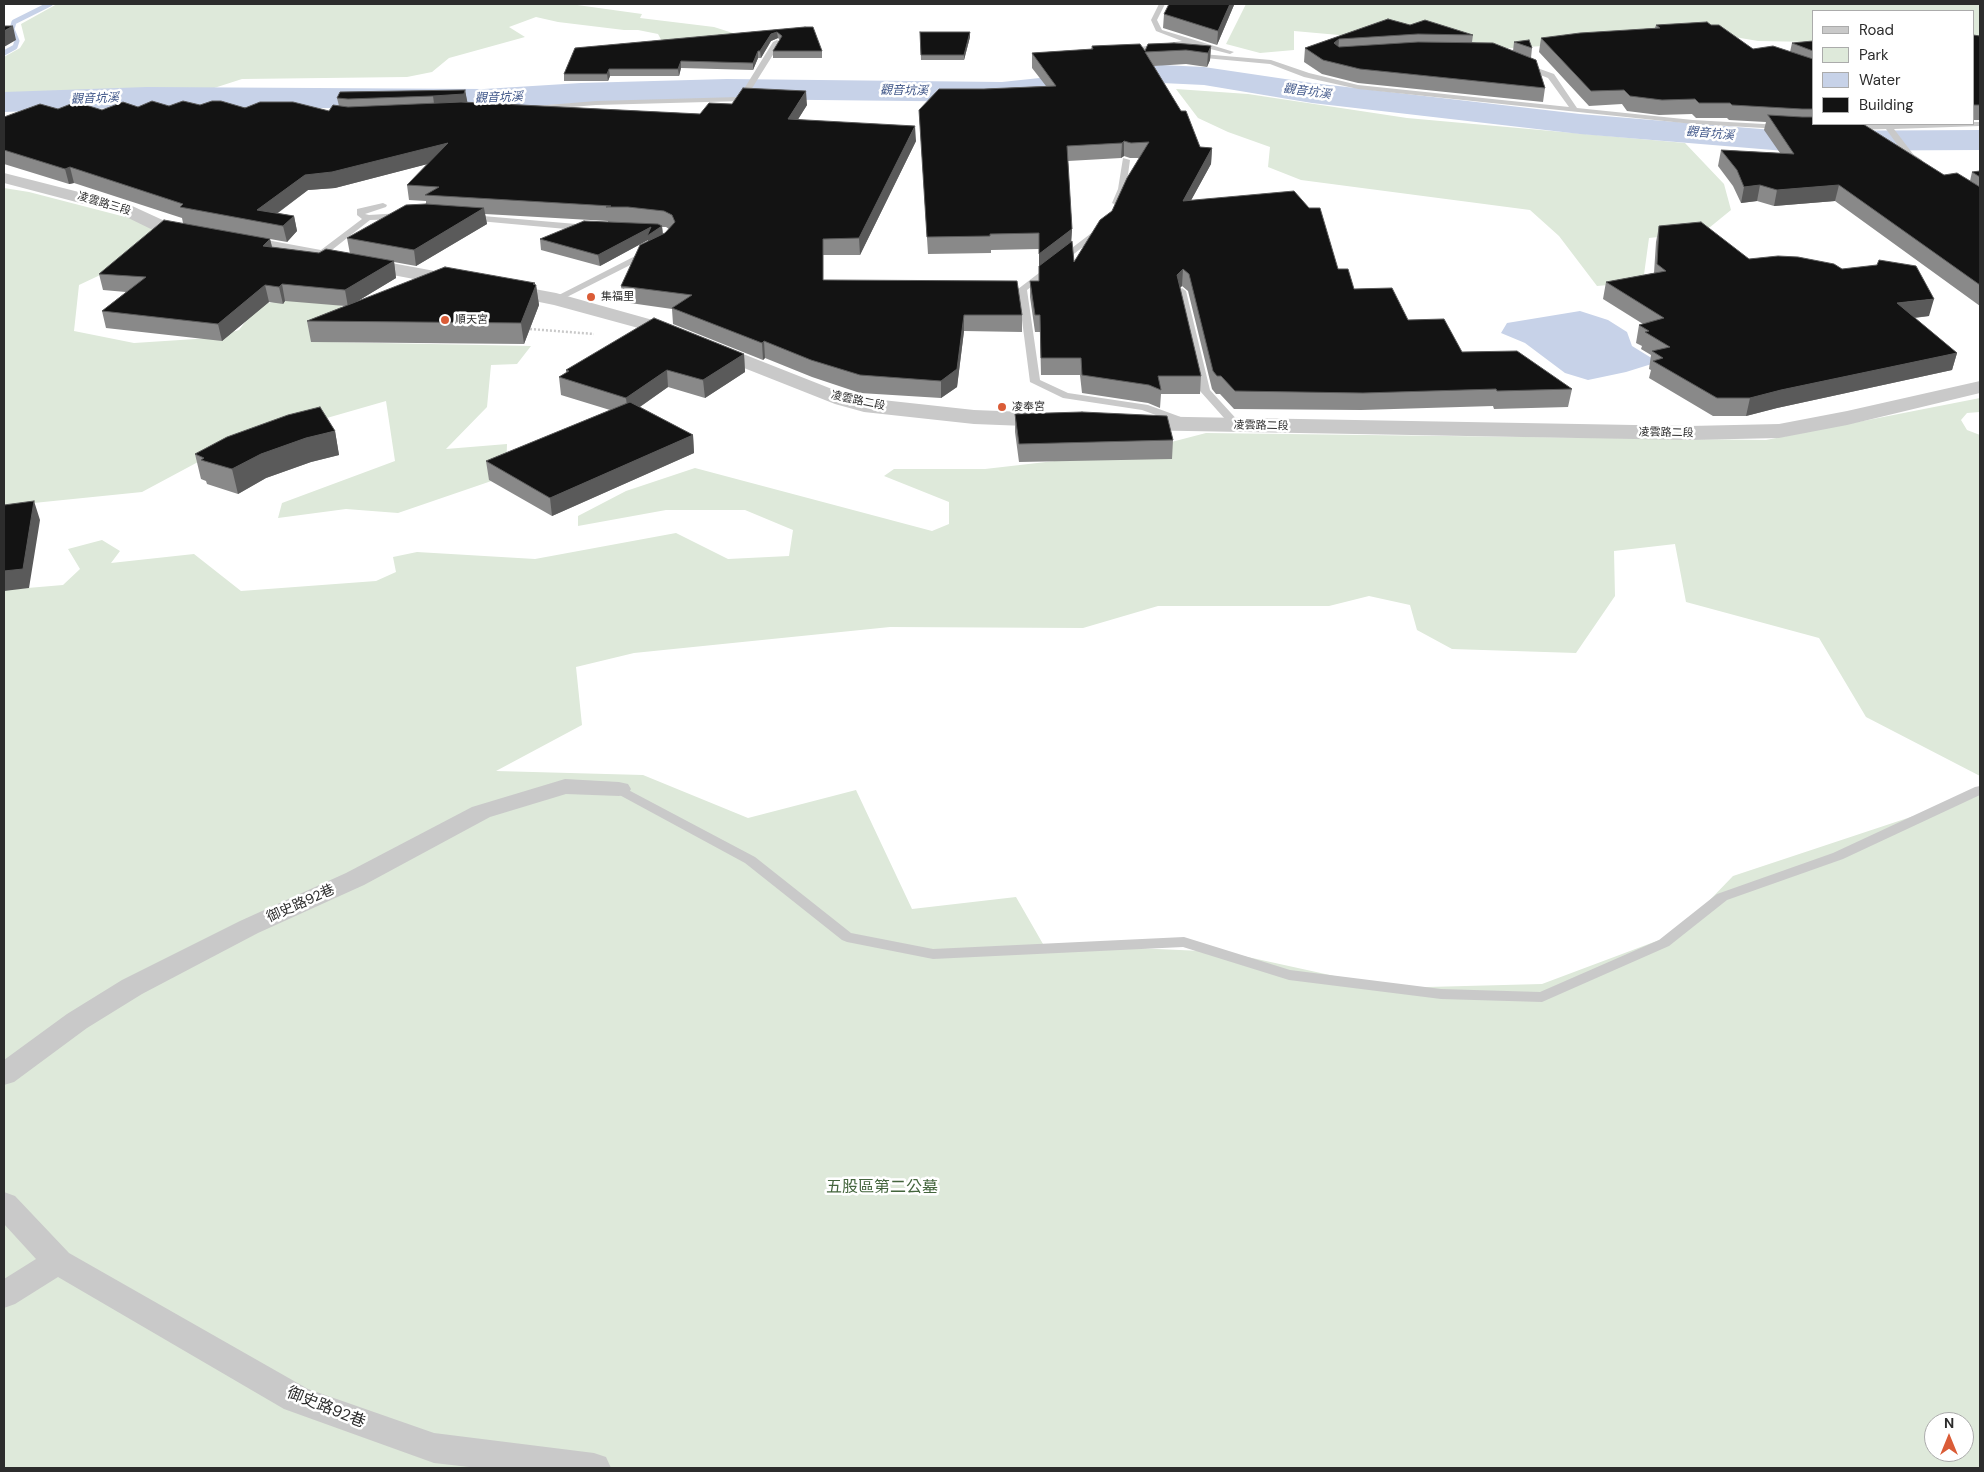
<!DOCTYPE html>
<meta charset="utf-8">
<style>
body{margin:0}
#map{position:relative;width:1984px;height:1472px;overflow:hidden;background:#fff;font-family:"DM Sans",sans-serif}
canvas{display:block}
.frame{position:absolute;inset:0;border:5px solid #2c2c2c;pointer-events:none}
.legend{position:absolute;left:1812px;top:10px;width:162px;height:115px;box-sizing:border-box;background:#fff;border:1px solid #ababab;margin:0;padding:6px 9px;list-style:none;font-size:15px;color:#2c2c2c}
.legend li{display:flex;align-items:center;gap:10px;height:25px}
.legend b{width:25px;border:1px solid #ababab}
.north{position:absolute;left:1924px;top:1412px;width:50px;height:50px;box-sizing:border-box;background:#fff;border:1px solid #ababab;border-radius:50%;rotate:0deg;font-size:14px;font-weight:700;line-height:20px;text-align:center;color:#2c2c2c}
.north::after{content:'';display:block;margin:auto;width:18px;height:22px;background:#da5c37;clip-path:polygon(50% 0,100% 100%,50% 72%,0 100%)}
</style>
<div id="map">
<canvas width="1984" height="1472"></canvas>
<div class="frame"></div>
<ul class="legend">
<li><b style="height:6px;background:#c9c9c9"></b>Road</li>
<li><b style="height:14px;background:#dee9da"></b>Park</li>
<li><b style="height:14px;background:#c7d2e8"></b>Water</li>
<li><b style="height:14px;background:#131313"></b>Building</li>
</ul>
<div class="north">N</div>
</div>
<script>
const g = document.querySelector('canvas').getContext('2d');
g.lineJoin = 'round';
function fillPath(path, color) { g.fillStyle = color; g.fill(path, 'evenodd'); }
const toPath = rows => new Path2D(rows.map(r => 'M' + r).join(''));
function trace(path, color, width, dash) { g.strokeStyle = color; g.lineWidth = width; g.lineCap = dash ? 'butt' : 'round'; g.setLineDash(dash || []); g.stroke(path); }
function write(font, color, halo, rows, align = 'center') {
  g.font = font + ' "DM Sans","Noto Sans TC",sans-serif'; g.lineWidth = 5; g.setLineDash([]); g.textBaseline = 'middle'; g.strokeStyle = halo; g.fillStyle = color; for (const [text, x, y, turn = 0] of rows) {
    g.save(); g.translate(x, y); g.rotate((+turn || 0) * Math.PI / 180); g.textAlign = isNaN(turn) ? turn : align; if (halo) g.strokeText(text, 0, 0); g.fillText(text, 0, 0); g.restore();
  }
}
const green = toPath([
 [57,4,570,4,642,14,640,18,714,27,736,34,664,45,658,34,638,30,624,30,558,22,536,17,509,27,525,37,449,58,432,72,407,77,242,79,211,89,4,97,4,57,20,48,25,40,21,24],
 [1246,4,1980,4,1980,45,1973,44,1973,11,1813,11,1813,42,1758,41,1711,33,1637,40,1496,49,1294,31,1294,50,1260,53,1226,44],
 [1176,89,1248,94,1407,118,1685,143,1724,184,1731,210,1704,232,1649,238,1643,282,1597,286,1559,236,1530,210,1301,180,1268,167,1270,147,1228,132,1198,118],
 [4,188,29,192,137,220,157,232,149,252,79,285,74,331,134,343,211,338,239,330,259,304,315,297,342,306,329,342,531,346,517,364,491,365,487,407,446,449,507,444,506,476,398,513,346,509,278,518,282,503,395,461,386,401,226,447,142,492,4,506],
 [1980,398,1980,412,1967,413,1961,420,1967,430,1980,435,1980,787,1980,776,1866,717,1819,638,1686,602,1675,544,1614,551,1615,596,1576,653,1452,649,1417,630,1410,605,1369,596,1329,606,1158,606,1083,628,890,627,634,653,576,667,582,725,496,771,643,775,748,818,856,790,912,909,1016,897,1043,944,1225,952,1389,988,1542,984,1678,933,1733,876,1980,794,1980,1468,242,1468,238,1467,233,1468,4,1468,4,590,63,585,80,569,68,549,102,540,120,551,111,563,194,554,241,591,376,581,396,572,393,557,417,552,535,559,676,533,728,559,789,556,793,530,745,510,666,510,578,526,578,516,626,491,695,468,932,531,949,524,949,502,884,476,894,469,985,469,1133,452,1206,433,1766,440],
 [1934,1422,1964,1422,1964,1452,1934,1452]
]);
const water = toPath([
 [1580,311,1608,320,1627,332,1632,346,1658,362,1626,372,1588,380,1565,373,1525,343,1501,333,1507,323]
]);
const stream = toPath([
 [4,53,15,47,17,41,12,29,14,22,50,4]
]);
const river = toPath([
 [1162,65,1204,67,1312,83,1580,114,1785,131,1980,130,1980,150,1785,151,1580,134,1312,103,1204,85,1162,83,1002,102,727,99,581,103,484,109,147,107,4,112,4,92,147,87,484,89,581,83,727,79,1002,82,1162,65]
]);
const path = toPath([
 [530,329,594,334]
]);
const service = toPath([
 [1159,4,1165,4,1157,20,1162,30,1234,52,1230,54,1191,44,1123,53,1123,49,1126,49,1182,41,1156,31,1151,20,1159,4],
 [777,40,781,42,744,101,596,105,535,110,531,108,535,106,596,101,739,97,773,42,777,40],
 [1191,53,1271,60,1309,73,1358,85,1569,107,1548,78,1523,68,1523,64,1526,64,1554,74,1577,108,1693,120,1781,125,1785,127,1781,129,1693,124,1358,89,1304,77,1270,64,1194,57,1191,57,1191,53],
 [1973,122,1980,122,1980,126,1894,129,1913,154,1922,160,1923,162,1919,164,1907,158,1886,129,1853,130,1849,128,1853,126,1879,124,1973,124,1973,122],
 [1123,158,1130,160,1126,189,1120,203,1116,205,1112,203,1118,189,1123,158],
 [383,203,387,205,386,207,365,214,369,215,401,213,405,216,401,219,370,220,323,257,317,257,317,253,362,219,357,215,357,209,383,203],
 [471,215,588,225,592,228,588,231,468,220,468,216,471,215],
 [1102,225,1105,226,1105,230,1027,290,1040,380,1068,393,1148,405,1189,420,1189,424,1181,424,1142,410,1063,398,1030,382,1018,289,1102,225],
 [647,250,650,251,650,255,559,301,556,302,551,299,647,250],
 [1182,288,1186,291,1210,390,1241,424,1241,428,1233,428,1200,391,1178,291,1182,288],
 [619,785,755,857,851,933,933,949,1184,937,1290,970,1441,989,1540,992,1659,940,1717,894,1833,853,1975,787,1980,786,1980,795,1843,859,1727,900,1669,946,1542,1002,1441,999,1289,980,1183,947,933,959,847,942,842,940,745,863,614,792,613,789,614,786,619,785]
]);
const minor = toPath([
 [565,779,619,782,628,784,631,789,628,794,619,796,566,794,490,817,364,885,258,933,142,994,87,1028,14,1082,4,1085,4,1060,67,1014,122,980,240,921,346,873,472,807,565,779],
 [4,1192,15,1196,69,1253,308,1389,434,1433,594,1453,606,1457,611,1468,478,1468,434,1463,284,1409,58,1277,15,1304,4,1308,4,1279,36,1259,4,1224,4,1192]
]);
const tertiary = toPath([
 [4,173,130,205,167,222,201,229,203,233,201,237,194,239,155,231,118,213,4,183,4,173],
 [234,234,462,276,469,278,472,282,469,286,462,288,227,244,225,240,227,236,234,234],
 [502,283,556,293,667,324,842,393,864,398,974,410,1051,413,1059,415,1062,420,1059,425,1051,427,974,424,864,412,835,404,653,332,554,305,495,293,492,289,495,285,502,283],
 [1980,381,1980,393,1847,425,1779,438,1690,440,1132,430,1124,428,1121,423,1124,418,1132,416,1690,426,1779,424,1847,411,1980,381]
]);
const wall = toPath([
 [1234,5,1217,45,1163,28,1164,14],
 [1388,19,1410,25,1473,35,1472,42,1513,51,1514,42,1532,48,1531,58,1545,88,1543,102,1358,83,1322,74,1304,62,1305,48],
 [1656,25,1711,25,1753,49,1790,52,1792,43,1813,41,1813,124,1944,175,1970,181,1972,172,1980,171,1980,306,1835,201,1774,206,1757,201,1741,203,1733,186,1718,166,1721,150,1780,153,1764,130,1766,122,1729,120,1727,118,1696,118,1692,114,1659,115,1627,111,1622,104,1589,106,1539,52,1541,38,1655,28],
 [805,27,822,51,822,58,773,58,773,51,780,40,778,38,771,41,761,58,758,58,753,70,681,68,679,76,610,76,608,81,564,81,564,74,575,48],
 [920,32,970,32,970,37,964,60,921,60],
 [1973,35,1980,36,1980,120,1973,120],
 [1092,46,1145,51,1211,46,1210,60,1207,67,1186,64,1154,66,1200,147,1212,148,1211,164,1191,200,1338,269,1354,289,1462,352,1572,389,1568,407,1494,409,1493,406,1361,410,1234,409,1220,394,1216,394,1212,389,1188,291,1182,286,1180,288,1201,376,1200,394,1161,394,1160,408,1148,403,1082,393,1080,375,1041,375,1040,332,1035,332,1030,297,1030,281,1039,281,1039,249,991,250,991,253,928,254,919,110,984,89,1046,86,1032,68,1032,53,1091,49],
 [1124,156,1130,158,1139,158,1112,211,1074,262,1071,242,1072,229,1068,161,1121,158],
 [465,90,467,102,700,114,732,104,807,105,798,119,916,141,860,255,823,255,823,280,1022,315,1022,332,964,331,957,387,941,398,860,393,812,377,765,358,763,360,673,324,672,309,623,302,621,286,648,240,600,266,541,250,540,239,608,222,608,221,485,214,487,224,416,266,394,262,396,278,356,302,536,285,539,305,524,344,311,342,307,321,345,306,285,301,283,304,269,302,222,341,106,328,102,311,126,292,103,290,99,274,183,223,182,218,74,183,69,184,4,164,4,117,58,109,102,110,138,107,200,105,329,111,339,106,337,98],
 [427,164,407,185,409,200,426,201,426,204,347,238,350,254,319,253,272,247,270,239,287,242,297,231,294,216,278,213,308,190,335,188],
 [662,227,666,227,669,229,665,233,663,234],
 [1659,226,1749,259,1842,269,1929,316,1915,318,1957,353,1952,370,1777,408,1746,416,1713,416,1649,378,1651,370,1649,369,1651,355,1641,349,1642,346,1636,343,1639,325,1643,324,1603,299,1606,282,1654,273,1656,242],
 [744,354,745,372,705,398,668,387,640,407,693,435,694,453,552,516,489,480,486,461,610,410,561,395,559,377,566,373,566,370],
 [1015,414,1173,440,1172,459,1019,462,1015,432],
 [335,431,339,455,311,462,266,478,238,494,207,484,206,481,201,479,195,454]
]);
const shadedWall = toPath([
 [1230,4,1234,4,1234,5,1217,45,1218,31],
 [13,26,16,40,4,47,4,31],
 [777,32,778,38,771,41,761,58,760,51,771,34],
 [970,32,970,37,964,60,964,55],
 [1339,39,1338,53,1334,43],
 [1211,46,1210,60,1207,67,1208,53],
 [758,51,758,58,753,70,753,63],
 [681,61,681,68,679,76,678,69],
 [609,69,610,76,608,81,607,74],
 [465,90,468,105,435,111,433,96],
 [806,91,807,105,789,134,788,119],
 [915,126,916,141,860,255,859,238],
 [1124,141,1124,156,1121,158,1122,143],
 [448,143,451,158,335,188,308,190,264,223,257,210,305,175],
 [1212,148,1211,164,1182,217,1183,201],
 [70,167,74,183,69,184,65,169],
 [1760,185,1757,201,1741,203,1744,187],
 [1839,185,1835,201,1774,206,1777,190],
 [484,208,487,224,416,266,414,250],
 [294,216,297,231,287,242,283,226],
 [662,226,663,237,648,247,648,240,600,266,598,255,651,227],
 [1072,229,1071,245,1039,270,1039,254],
 [270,239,274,255,263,246],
 [394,261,396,278,348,307,345,290],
 [1183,269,1182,286,1176,291,1177,275],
 [535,283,535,287,536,285,539,305,524,344,521,323,533,284],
 [282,284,285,301,283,304,279,287],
 [265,285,269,302,222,341,218,324],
 [1934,299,1929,316,1892,320,1897,303],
 [964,315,964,331,957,387,941,398,941,381],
 [764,341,765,358,763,360,762,343],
 [1957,353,1952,370,1777,408,1746,416,1750,398,1781,390],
 [744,354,745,372,705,398,703,380],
 [667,370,668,387,628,415,626,398],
 [335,431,339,455,311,462,266,478,238,494,232,469,261,454,306,438],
 [693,435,694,453,552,516,550,498],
 [34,501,40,520,29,588,4,591,4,571]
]);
const building = toPath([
 [1169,4,1230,4,1218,31,1164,14,1169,4],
 [1388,19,1410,25,1425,20,1473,35,1418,34,1339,39,1334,43,1339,47,1418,42,1493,43,1536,60,1545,88,1360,69,1323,60,1305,48,1388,19],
 [1707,22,1711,25,1719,25,1753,49,1773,46,1813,59,1813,109,1802,109,1732,105,1730,103,1699,103,1695,99,1662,100,1630,96,1624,90,1591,91,1541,38,1580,33,1660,28,1656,25,1707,22],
 [4,26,13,26,4,31,4,26],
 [805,27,813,27,822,51,773,51,782,36,777,32,771,34,760,51,758,51,753,63,681,61,678,69,609,69,607,74,564,74,575,48,805,27],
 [920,32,970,32,964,55,921,55,920,32],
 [1973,35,1980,36,1980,105,1973,105,1973,35],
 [1529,40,1532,48,1514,42,1529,40],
 [1813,41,1813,51,1792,43,1813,41],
 [1174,43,1211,46,1208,53,1186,50,1145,52,1181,111,1186,111,1200,147,1212,148,1183,201,1294,191,1309,208,1320,208,1338,269,1348,269,1354,289,1392,288,1408,320,1444,319,1462,352,1517,351,1572,389,1497,391,1496,389,1363,393,1235,391,1221,376,1217,376,1213,371,1189,274,1183,269,1177,275,1201,376,1158,376,1161,390,1149,385,1082,375,1081,358,1041,358,1040,315,1035,315,1030,281,1039,281,1039,266,1072,241,1074,262,1100,220,1112,211,1127,178,1149,142,1131,143,1124,141,1122,143,1067,146,1072,229,1039,254,1039,233,990,234,990,236,927,237,919,110,939,89,984,89,1056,86,1032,53,1093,49,1092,46,1140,44,1145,51,1148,44,1174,43],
 [743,88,806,91,788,119,915,126,859,238,823,239,823,280,1017,281,1022,315,964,315,957,369,941,381,860,375,811,360,764,341,762,343,672,308,692,295,621,286,640,245,665,233,675,222,672,215,664,211,628,207,606,207,611,206,425,195,439,187,407,185,448,143,332,172,305,175,257,210,294,216,283,226,180,207,183,204,70,167,65,169,4,150,4,117,40,104,58,109,76,102,102,110,123,102,138,107,152,101,169,106,183,101,200,105,212,101,221,101,245,108,260,102,293,102,329,111,333,105,348,107,461,102,700,114,709,103,732,104,743,88],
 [465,90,464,94,433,96,348,99,337,98,340,92,465,90],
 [1768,115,1802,117,1813,117,1813,124,1863,124,1944,175,1957,173,1980,187,1980,285,1839,185,1777,190,1760,185,1744,187,1737,170,1721,150,1794,154,1768,115],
 [1980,171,1980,177,1972,172,1980,171],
 [426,204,484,208,414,250,347,238,406,205,426,204],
 [164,220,270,239,263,246,319,253,326,249,394,261,345,290,282,284,279,287,265,285,218,324,102,311,146,277,99,274,164,220],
 [584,221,658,224,662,226,647,236,651,227,598,255,540,239,584,221],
 [1701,222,1749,259,1778,256,1798,257,1834,264,1842,269,1877,265,1879,260,1916,266,1934,299,1897,303,1957,353,1781,390,1750,398,1717,398,1653,361,1663,358,1652,351,1670,347,1645,332,1649,331,1639,325,1664,318,1606,282,1666,271,1657,264,1659,226,1701,222],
 [445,267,535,283,533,284,536,285,521,323,307,321,445,267],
 [654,318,744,354,703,380,667,370,626,398,559,377,569,371,566,370,654,318],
 [630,402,693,435,550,498,486,461,630,402],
 [320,407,335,431,306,438,261,454,232,469,201,460,204,458,195,454,227,437,288,415,320,407],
 [1082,412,1167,416,1173,440,1019,444,1015,414,1082,412],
 [34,501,23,569,4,571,4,505,34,501]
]);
const markers = [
 [591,297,5,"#da5c37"],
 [445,320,5,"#da5c37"],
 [1002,407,5,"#da5c37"]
];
const farStreetnames = [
 ["凌雲路三段",104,204,17],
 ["凌雲路二段",858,401,12],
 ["凌雲路二段",1261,426,1],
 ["凌雲路二段",1666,433,1]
];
const farPoinames = [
 ["集福里",601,297],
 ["順天宮",455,320],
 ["凌奉宮",1012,407]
];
const farWaternames = [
 ["觀音坑溪",904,91,1],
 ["觀音坑溪",1307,92,8],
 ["觀音坑溪",499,98,-2],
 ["觀音坑溪",95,99,-2],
 ["觀音坑溪",1710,134,5]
];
const streetNames = [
 ["御史路92巷",301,904,-24]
];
const nearParknames = [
 ["五股區第二公墓",882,1188]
];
const nearStreetnames = [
 ["御史路92巷",326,1408,22]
];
fillPath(green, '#dee9da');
fillPath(water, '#c7d2e8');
trace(stream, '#c7d2e8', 5);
fillPath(river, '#c7d2e8');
trace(path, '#c9c9c9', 2.5, [2, 2]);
fillPath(service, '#c9c9c9');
fillPath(minor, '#c9c9c9');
fillPath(tertiary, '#c9c9c9');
fillPath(wall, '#898989');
fillPath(shadedWall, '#5a5a5a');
fillPath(building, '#131313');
trace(building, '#5a5a5a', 1);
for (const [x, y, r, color] of markers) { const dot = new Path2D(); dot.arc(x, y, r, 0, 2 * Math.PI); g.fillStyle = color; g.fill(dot); trace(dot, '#fff', 2); }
write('11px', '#2c2c2c', '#fff', farStreetnames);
write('11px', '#2c2c2c', '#fff', farPoinames, 'left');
write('italic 12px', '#405789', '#fff', farWaternames);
write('14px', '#2c2c2c', '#fff', streetNames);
write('16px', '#44653d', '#fff', nearParknames);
write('16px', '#2c2c2c', '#fff', nearStreetnames);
</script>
